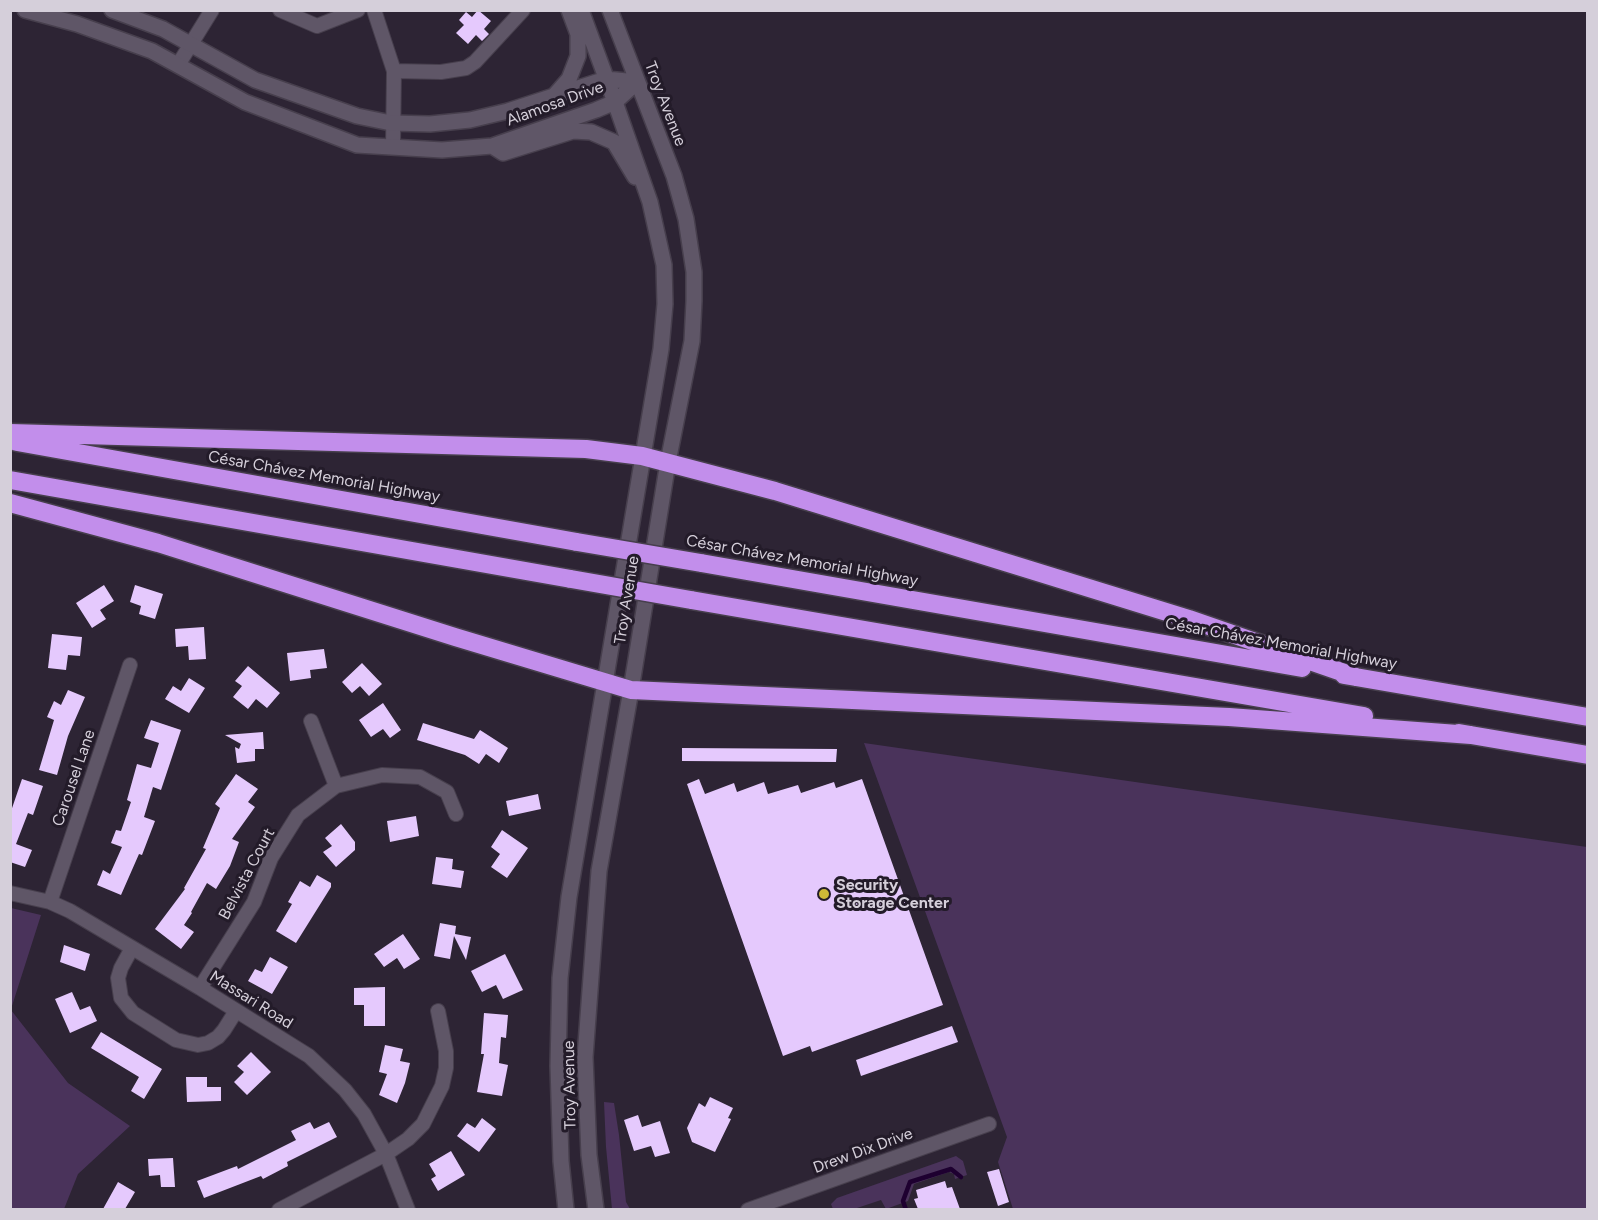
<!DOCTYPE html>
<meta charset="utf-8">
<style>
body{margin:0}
#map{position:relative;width:1598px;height:1220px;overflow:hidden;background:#2d2434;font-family:Figtree,sans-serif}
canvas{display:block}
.frame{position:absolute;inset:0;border:12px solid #d5cfda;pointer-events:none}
</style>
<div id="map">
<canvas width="1598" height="1220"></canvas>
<div class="frame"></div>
</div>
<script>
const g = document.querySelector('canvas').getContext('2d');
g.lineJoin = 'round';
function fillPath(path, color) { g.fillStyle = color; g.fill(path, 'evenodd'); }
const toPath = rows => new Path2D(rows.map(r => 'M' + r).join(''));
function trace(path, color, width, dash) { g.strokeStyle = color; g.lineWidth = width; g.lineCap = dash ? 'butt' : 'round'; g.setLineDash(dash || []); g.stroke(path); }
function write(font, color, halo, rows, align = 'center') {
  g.font = font + ' Figtree,sans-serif'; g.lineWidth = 6; g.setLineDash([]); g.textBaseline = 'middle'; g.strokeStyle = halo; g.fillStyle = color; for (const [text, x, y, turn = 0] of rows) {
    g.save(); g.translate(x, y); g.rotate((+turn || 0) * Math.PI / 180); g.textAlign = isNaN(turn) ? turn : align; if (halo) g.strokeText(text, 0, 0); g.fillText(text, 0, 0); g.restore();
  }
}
const green = toPath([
 [864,743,1587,847,1587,1209,1013,1209,998,1162,1007,1137],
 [11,908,41,915,11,1009,10,908],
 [11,1010,68,1083,130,1126,78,1174,64,1209,11,1209],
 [604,1102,614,1103,619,1135,626,1202,630,1209,612,1209,606,1147],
 [956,1156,963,1161,967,1175,955,1179,954,1174,949,1172,914,1184,908,1201,886,1209,881,1200,854,1209,833,1209,831,1204,837,1198]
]);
const stream = toPath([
 [906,1210,903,1201,910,1182,951,1169,961,1177]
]);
const building = toPath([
 [478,10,491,21,484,29,489,34,482,41,476,35,468,44,456,33,464,25,459,20,466,12,472,17],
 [104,585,114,601,100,610,106,619,92,628,76,603],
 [135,585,163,594,155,619,139,614,141,606,130,602],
 [204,627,206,659,189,660,188,646,176,647,175,629],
 [52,634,82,637,80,656,68,655,66,670,48,668],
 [324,649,327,668,310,670,311,678,290,681,287,653],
 [362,663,382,684,369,696,360,686,352,693,342,682],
 [248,666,280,693,267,708,256,699,248,709,233,697,242,686,235,681],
 [189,678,205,688,189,713,165,699,173,686,181,691],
 [68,690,85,697,68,736,57,775,39,770,54,720,47,717,54,701,61,705],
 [383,703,401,730,390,738,383,729,371,737,359,720],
 [151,720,181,730,161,790,153,787,144,817,155,821,142,855,139,854,121,895,97,885,103,870,110,874,122,847,111,843,116,830,121,831,131,802,127,800,137,764,151,768,159,743,144,738],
 [423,723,474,739,480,730,508,748,499,763,486,754,479,764,465,755,417,740],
 [263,732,264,749,255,749,255,761,237,763,235,747,239,749,241,744,225,735],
 [682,748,837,749,836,762,682,761],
 [236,774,258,789,248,802,255,807,232,839,239,842,230,866,216,889,207,883,191,912,192,913,184,925,194,932,181,949,155,929,185,889,184,888,206,849,203,848,220,808,215,804],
 [22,779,43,786,33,815,28,813,16,844,32,850,25,867,10,862,10,814],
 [699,779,705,794,734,783,737,792,764,782,768,794,798,785,801,793,834,782,836,788,862,779,943,1005,812,1052,810,1046,783,1056,687,784],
 [538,794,541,809,509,816,506,801],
 [416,816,419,836,390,842,387,821],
 [341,824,355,842,355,850,336,867,323,852,332,846,325,838],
 [502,830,528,848,507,878,491,867,500,854,491,847],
 [436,857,453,859,452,869,464,871,461,888,432,884],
 [317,875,331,883,331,887,296,943,276,931,292,904,288,902,300,881,310,887],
 [440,923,456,926,455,934,471,937,466,960,454,936,450,959,434,956],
 [403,934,420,959,404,969,397,958,384,967,374,954],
 [64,945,90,954,85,971,60,962],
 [505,954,523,990,503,999,496,985,482,992,471,971],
 [270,957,288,967,272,994,248,981,255,969,262,972],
 [385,987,385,1026,364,1026,364,1005,354,1005,354,988],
 [72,992,80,1010,90,1006,97,1021,70,1033,55,999],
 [484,1013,508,1015,506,1038,501,1037,499,1063,508,1065,502,1096,477,1092,484,1054,481,1054],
 [952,1026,958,1042,861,1076,856,1060],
 [101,1032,162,1069,144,1099,131,1091,139,1077,91,1048],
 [385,1045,403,1049,400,1061,410,1063,405,1083,397,1103,379,1095,387,1074,379,1072],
 [251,1052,271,1072,247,1095,234,1082,244,1072,237,1066],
 [186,1077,207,1077,207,1087,221,1087,221,1101,187,1102],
 [710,1097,733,1108,728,1118,731,1119,715,1152,692,1142,687,1128,699,1103,705,1107],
 [638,1115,642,1127,660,1121,670,1153,655,1157,651,1146,634,1151,624,1120],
 [482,1118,496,1129,479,1152,457,1136,467,1123,475,1128],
 [310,1122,314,1129,329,1122,337,1137,287,1162,288,1166,263,1179,261,1176,204,1198,197,1181,237,1166,238,1169,296,1140,291,1131],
 [451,1151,465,1175,438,1191,431,1179,436,1176,429,1164],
 [173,1158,175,1187,161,1187,160,1175,149,1176,148,1159],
 [999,1169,1009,1202,998,1206,987,1172],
 [945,1181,947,1188,952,1187,960,1209,918,1209,914,1199,918,1198,916,1190],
 [118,1182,135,1192,125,1209,103,1209]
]);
const street = toPath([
 [280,10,317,26,358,10],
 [374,10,394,71,393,147],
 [178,65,212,10],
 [394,71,441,72,466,68,475,62,523,10],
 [311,721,336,786],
 [10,893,50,902,70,911,200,988,309,1056,345,1090,364,1114,386,1154,408,1210],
 [50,902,130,665],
 [132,948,121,968,118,978,121,998,133,1013,176,1040,198,1045,208,1043,218,1037,224,1030,236,1011],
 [200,988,254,902,271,858,298,815,336,786,382,775,420,777,447,792,456,814],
 [279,1210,386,1154,408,1139,423,1124,442,1086,446,1068,446,1051,438,1011],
 [748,1210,989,1124]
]);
const secondary = toPath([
 [25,10,77,24,152,51,245,102,357,145,442,150,492,146,596,110,615,102,637,82],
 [112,10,163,29,255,80,357,116,391,123,430,124,470,120,508,111,606,79,637,82],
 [555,95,569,79,578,56,578,34,569,10],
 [492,146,503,153,573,131,591,132,614,142,635,177],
 [566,1210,561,1161,558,1066,560,978,569,897,661,349,665,304,664,265,650,202,615,102,581,10],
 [596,1210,589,1155,585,1057,599,871,631,690,668,462,692,341,694,301,694,272,686,219,674,176,610,10]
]);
const highway = toPath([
 [10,433,586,449,642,456,775,491,1189,619,1356,677],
 [17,442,577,542],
 [10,480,571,579],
 [10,503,158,543,455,637,631,690,1229,717,1471,735],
 [701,563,1302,668],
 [691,600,1364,716],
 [1344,675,1588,717],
 [1459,733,1588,755]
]);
const highwayBridge = toPath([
 [577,542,701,563],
 [571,579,691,600]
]);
const markers = [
 [824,894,6,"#ceb837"]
];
const streetNames = [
 ["Alamosa Drive",555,104,-20],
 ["Troy Avenue",665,104,69],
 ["César Chávez Memorial Highway",324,477,10],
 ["César Chávez Memorial Highway",802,561,10],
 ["Troy Avenue",627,600,-81],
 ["César Chávez Memorial Highway",1281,644,10],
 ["Carousel Lane",74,778,-71],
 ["Belvista Court",247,874,-62],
 ["Massari Road",251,1000,32],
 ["Troy Avenue",570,1085,-91],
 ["Drew Dix Drive",863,1151,-20]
];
const poiNames = [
 ["Security",836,885],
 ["Storage Center",836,903]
];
fillPath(green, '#4a335b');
trace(stream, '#1e0030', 4.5);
fillPath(building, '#e5c9fd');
trace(street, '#473f4d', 16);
trace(secondary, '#473f4d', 18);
trace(highway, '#473f4d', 21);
trace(street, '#5f5667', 14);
trace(secondary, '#5f5667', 15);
trace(highway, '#c28eeb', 18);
trace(highwayBridge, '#473f4d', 21, []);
trace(highwayBridge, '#c28eeb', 18);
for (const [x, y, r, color] of markers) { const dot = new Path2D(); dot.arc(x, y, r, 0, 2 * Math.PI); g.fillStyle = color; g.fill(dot); trace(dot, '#231b29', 2); }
write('16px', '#d5cfda', '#231b29', streetNames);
write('bold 16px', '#d5cfda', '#231b29', poiNames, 'left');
</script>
